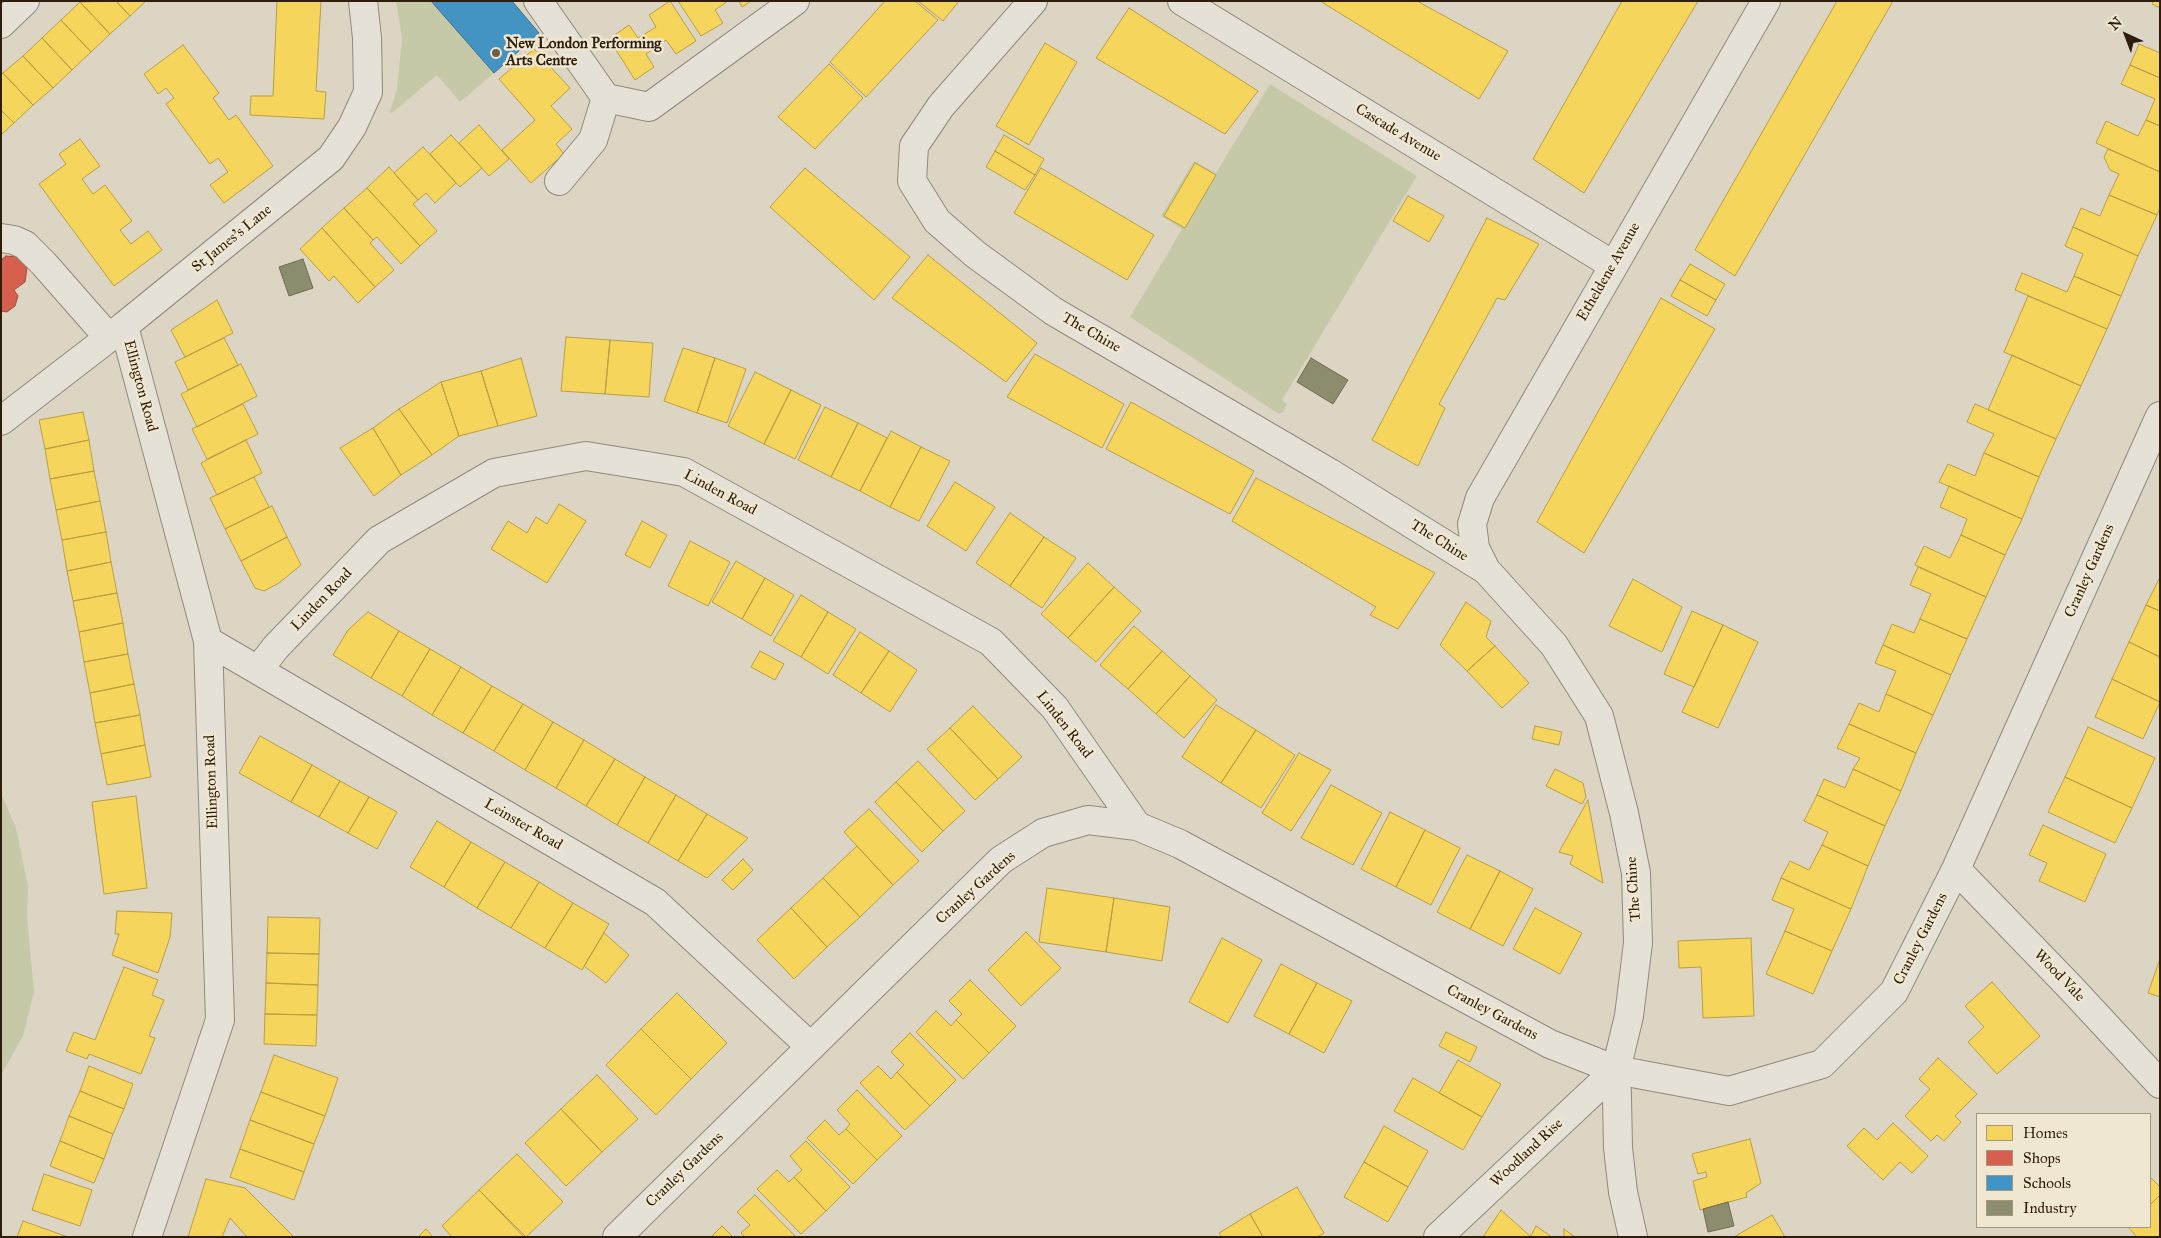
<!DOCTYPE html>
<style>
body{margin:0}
#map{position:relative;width:2161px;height:1238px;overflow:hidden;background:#ddd5c3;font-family:"IM FELL Great Primer",serif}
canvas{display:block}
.frame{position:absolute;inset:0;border:2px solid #2f1d0c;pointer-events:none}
.legend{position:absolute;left:1976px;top:1113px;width:175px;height:115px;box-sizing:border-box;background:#f0e7d1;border:1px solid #a39682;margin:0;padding:6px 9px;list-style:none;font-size:15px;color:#2f1d0c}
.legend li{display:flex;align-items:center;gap:10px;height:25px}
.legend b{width:25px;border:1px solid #a39682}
.north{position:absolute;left:2101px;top:10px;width:50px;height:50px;-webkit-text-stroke:4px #f0e7d1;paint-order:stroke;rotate:317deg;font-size:14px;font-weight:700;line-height:20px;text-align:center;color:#2f1d0c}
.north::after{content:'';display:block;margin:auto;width:18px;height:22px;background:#2f1d0c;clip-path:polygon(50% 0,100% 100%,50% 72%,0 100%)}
</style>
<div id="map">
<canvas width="2161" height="1238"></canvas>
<div class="frame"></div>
<ul class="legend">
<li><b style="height:14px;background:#f6d55c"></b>Homes</li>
<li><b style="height:14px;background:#d6604d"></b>Shops</li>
<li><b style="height:14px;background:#4393c3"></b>Schools</li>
<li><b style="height:14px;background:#8c8c6e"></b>Industry</li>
</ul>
<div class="north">N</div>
</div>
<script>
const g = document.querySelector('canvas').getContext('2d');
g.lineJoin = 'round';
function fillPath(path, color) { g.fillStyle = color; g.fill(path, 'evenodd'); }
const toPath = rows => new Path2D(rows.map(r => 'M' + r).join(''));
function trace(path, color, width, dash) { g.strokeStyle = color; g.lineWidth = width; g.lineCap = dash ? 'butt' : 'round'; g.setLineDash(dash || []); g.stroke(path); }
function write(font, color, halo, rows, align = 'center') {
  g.font = font + ' "IM FELL Great Primer",serif'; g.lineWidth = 5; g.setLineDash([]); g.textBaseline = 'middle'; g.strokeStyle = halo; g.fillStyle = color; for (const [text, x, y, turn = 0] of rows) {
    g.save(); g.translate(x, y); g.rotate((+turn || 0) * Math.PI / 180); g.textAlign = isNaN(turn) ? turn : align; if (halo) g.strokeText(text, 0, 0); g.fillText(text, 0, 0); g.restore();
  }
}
const green = toPath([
 [396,1,431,1,494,73,460,102,437,75,392,113,390,112,397,89,402,38],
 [1270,84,1417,176,1282,400,1287,404,1283,412,1279,414,1130,317,1182,229,1161,216,1194,161,1216,173],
 [1,793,16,828,28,886,27,917,34,992,23,1036,1,1075]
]);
const homes = toPath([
 [116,1,146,1,130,16,116,1],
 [116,1,130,16,110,34,80,2,116,1],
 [277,1,321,1,316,91,326,92,324,119,250,115,251,96,273,96,277,1],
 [670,1,696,41,676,54,666,40,646,54,654,67,635,80,609,39,629,25,638,38,656,27,649,15,670,1],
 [678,1,728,1,715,10,723,23,701,36,678,1],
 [739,1,751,1,742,7,739,1],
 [885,1,915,1,938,20,866,97,830,62,885,1],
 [918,1,959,1,943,21,918,1],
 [1320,1,1417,1,1508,51,1479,99,1320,1],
 [1622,1,1698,1,1584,193,1533,159,1622,1],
 [1837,1,1893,1,1735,276,1695,250,1837,1],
 [2153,1,2160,1,2160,8,2152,4,2153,1],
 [80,2,110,34,91,52,61,20,80,2],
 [1129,8,1258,91,1225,134,1096,58,1129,8],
 [61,20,91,52,72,70,42,38,61,20],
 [42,38,72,70,53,88,23,56,42,38],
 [1045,43,1077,62,1029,145,996,126,1045,43],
 [2139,44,2160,53,2160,78,2130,65,2139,44],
 [183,45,219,93,213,98,229,120,236,115,273,166,224,203,210,185,228,172,218,158,210,164,166,104,174,98,166,88,158,94,144,74,183,45],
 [534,49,570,88,551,106,572,129,556,144,564,154,531,183,502,150,535,120,499,79,534,49],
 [23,56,53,88,33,105,3,73,23,56],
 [829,64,863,98,815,149,778,117,829,64],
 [2130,65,2160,78,2160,126,2146,120,2155,99,2121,84,2130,65],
 [3,73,33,105,14,123,1,110,1,75,3,73],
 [1,110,14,123,1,135,1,110],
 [2146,120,2160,126,2160,172,2096,143,2106,121,2138,136,2146,120],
 [479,125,509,159,489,176,459,143,479,125],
 [451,135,482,168,460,187,430,154,451,135],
 [1004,135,1044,159,1035,175,995,151,1004,135],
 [80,139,100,166,82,179,93,194,105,185,132,221,120,230,131,244,148,231,162,250,114,286,39,184,66,164,59,154,80,139],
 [423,147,456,183,435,203,426,193,418,200,394,173,423,147],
 [2108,149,2160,172,2160,208,2157,215,2109,195,2119,174,2110,170,2104,157,2108,149],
 [995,151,1035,175,1025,190,986,167,995,151],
 [1195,163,1216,175,1185,228,1164,216,1195,163],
 [389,167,418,200,413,204,437,231,420,246,367,188,389,167],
 [805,168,910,257,874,300,770,207,805,168],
 [1041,168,1154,235,1127,280,1014,213,1041,168],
 [367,188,420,246,401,264,377,237,373,240,344,208,367,188],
 [2109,195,2157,215,2138,256,2073,227,2081,208,2100,216,2109,195],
 [1408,196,1444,216,1429,242,1393,221,1408,196],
 [344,208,373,240,370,243,394,270,375,287,322,228,344,208],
 [1487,218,1539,244,1505,300,1497,298,1439,404,1445,408,1418,466,1372,440,1487,218],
 [2073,227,2138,256,2121,296,2074,276,2083,254,2065,246,2073,227],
 [322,228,375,287,358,303,334,276,329,281,300,249,322,228],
 [928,255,1037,343,1006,382,892,298,928,255],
 [1690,264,1725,284,1716,300,1680,280,1690,264],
 [2022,273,2067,292,2074,276,2121,296,2107,329,2015,290,2022,273],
 [1680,280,1716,300,1707,316,1671,296,1680,280],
 [2028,296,2107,329,2081,386,2004,352,2028,296],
 [1661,298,1715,329,1584,553,1537,522,1661,298],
 [217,300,233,333,185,357,171,330,217,300],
 [566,337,610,340,605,394,561,391,566,337],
 [224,338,238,365,188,390,175,362,224,338],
 [610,340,653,343,649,397,605,394,610,340],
 [683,348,715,358,697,413,664,401,683,348],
 [1035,354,1124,404,1102,448,1007,397,1035,354],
 [2012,355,2081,386,2056,439,1988,410,2012,355],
 [521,358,537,416,498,426,481,371,521,358],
 [715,358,746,369,727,423,697,413,715,358],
 [241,364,257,396,197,427,181,394,241,364],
 [481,371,498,426,459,436,441,382,481,371],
 [755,372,791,390,764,444,728,426,755,372],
 [441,382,459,436,432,455,399,409,441,382],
 [791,390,821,405,795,459,764,444,791,390],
 [1131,402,1254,471,1230,514,1106,449,1131,402],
 [243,404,258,434,207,459,192,429,243,404],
 [1975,404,2056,439,2039,477,1984,453,1994,434,1967,422,1975,404],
 [825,407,858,423,831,477,798,460,825,407],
 [399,409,432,455,401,475,373,428,399,409],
 [83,412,89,440,45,449,39,420,83,412],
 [858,423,887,438,860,491,831,477,858,423],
 [373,428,401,475,374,496,340,448,373,428],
 [891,431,921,447,890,507,860,491,891,431],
 [89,440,94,471,50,479,45,449,89,440],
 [246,440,262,473,217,495,201,463,246,440],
 [921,447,950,461,919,521,890,507,921,447],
 [1984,453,2039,477,2022,519,1939,482,1948,464,1975,476,1984,453],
 [94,471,100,501,56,510,50,479,94,471],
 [254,477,269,507,225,529,210,498,254,477],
 [1256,478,1435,573,1398,629,1370,615,1376,607,1232,521,1256,478],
 [955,482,995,507,966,551,927,526,955,482],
 [1949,486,2022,519,2005,555,1961,535,1967,519,1940,507,1949,486],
 [100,501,106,532,62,540,56,510,100,501],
 [559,504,586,521,547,583,491,549,508,521,527,533,536,517,547,524,559,504],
 [272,506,287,537,241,561,225,529,272,506],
 [1010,513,1044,537,1010,586,976,563,1010,513],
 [642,521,667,535,650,568,625,555,642,521],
 [106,532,111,562,67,571,62,540,106,532],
 [1961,535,2005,555,1986,597,1915,565,1924,546,1950,558,1961,535],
 [287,537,301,565,279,583,264,591,255,588,241,561,287,537],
 [1044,537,1076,558,1042,608,1010,586,1044,537],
 [690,541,730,562,708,606,668,586,690,541],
 [736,561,765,578,742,619,712,602,736,561],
 [111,562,117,593,73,601,67,571,111,562],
 [1088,563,1114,587,1068,638,1041,614,1088,563],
 [1918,567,1986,597,1967,639,1920,619,1931,594,1910,585,1918,567],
 [2160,577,2160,611,2146,605,2160,577],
 [765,578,794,595,771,636,742,619,765,578],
 [1633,579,1682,607,1662,652,1609,626,1633,579],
 [1114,587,1141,611,1096,662,1068,638,1114,587],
 [117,593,123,623,79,632,73,601,117,593],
 [801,595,828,612,801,657,773,641,801,595],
 [1466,602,1491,621,1486,637,1495,646,1467,671,1440,645,1466,602],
 [2146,605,2160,611,2160,657,2129,642,2146,605],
 [1692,611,1723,625,1694,687,1664,674,1692,611],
 [368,612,399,631,371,678,333,655,348,630,368,612],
 [828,612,856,629,828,674,801,657,828,612],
 [1920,619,1967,639,1951,675,1883,645,1892,624,1914,633,1920,619],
 [123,623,128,654,84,662,79,632,123,623],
 [1723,625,1758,642,1718,728,1682,712,1723,625],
 [1134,626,1162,651,1128,689,1100,665,1134,626],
 [399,631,430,649,402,696,371,678,399,631],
 [860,632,889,651,861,693,833,675,860,632],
 [2129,642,2160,657,2160,702,2112,679,2129,642],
 [1883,645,1951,675,1933,715,1886,694,1896,671,1875,663,1883,645],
 [1495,646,1529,683,1502,708,1467,671,1495,646],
 [430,649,461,667,432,715,402,696,430,649],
 [760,651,784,664,775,680,751,667,760,651],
 [889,651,917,670,890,712,861,693,889,651],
 [1162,651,1190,676,1156,714,1128,689,1162,651],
 [128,654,134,684,90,693,84,662,128,654],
 [461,667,492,686,463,733,432,715,461,667],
 [1190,676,1217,700,1184,738,1156,714,1190,676],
 [2112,679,2160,702,2143,739,2095,717,2112,679],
 [134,684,140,715,95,723,90,693,134,684],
 [492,686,523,704,494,751,463,733,492,686],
 [1886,694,1933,715,1916,753,1849,724,1859,703,1879,712,1886,694],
 [523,704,553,722,525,770,494,751,523,704],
 [1216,705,1256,730,1221,783,1182,757,1216,705],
 [973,706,1022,757,998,779,950,728,973,706],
 [140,715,145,745,101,754,95,723,140,715],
 [553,722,584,740,556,788,525,770,553,722],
 [1849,724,1916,753,1901,791,1853,769,1860,758,1837,748,1849,724],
 [1535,726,1562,732,1559,745,1532,739,1535,726],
 [2088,727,2155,758,2132,808,2065,777,2088,727],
 [950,728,998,779,975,800,927,749,950,728],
 [1256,730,1295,755,1261,808,1221,783,1256,730],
 [260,736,312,765,291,802,239,773,260,736],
 [584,740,615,759,586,806,556,788,584,740],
 [145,745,151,777,107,785,101,754,145,745],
 [1299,753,1331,770,1291,831,1262,813,1299,753],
 [615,759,645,777,617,825,586,806,615,759],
 [918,761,965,811,943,831,896,782,918,761],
 [312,765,340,781,319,817,291,802,312,765],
 [1555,769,1583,783,1586,797,1582,804,1546,786,1555,769],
 [1853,769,1901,791,1885,826,1817,795,1824,779,1845,788,1853,769],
 [645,777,676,795,648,843,617,825,645,777],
 [2065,777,2132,808,2115,843,2048,812,2065,777],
 [340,781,369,797,348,833,319,817,340,781],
 [896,782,943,831,922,852,875,802,896,782],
 [1331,785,1382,813,1353,865,1301,838,1331,785],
 [676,795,707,814,678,861,648,843,676,795],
 [1817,795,1885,826,1868,866,1822,845,1828,832,1804,821,1817,795],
 [136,796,147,888,104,894,92,802,136,796],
 [369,797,397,812,377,849,348,833,369,797],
 [1588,800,1603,883,1570,864,1573,856,1559,852,1588,800],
 [869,809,919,861,893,885,844,832,869,809],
 [1390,812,1425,830,1396,887,1361,869,1390,812],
 [707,814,748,838,707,878,678,861,707,814],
 [437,821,471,842,444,887,410,867,437,821],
 [2043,825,2106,854,2085,902,2039,881,2047,863,2029,855,2043,825],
 [1425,830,1460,848,1431,905,1396,887,1425,830],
 [471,842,505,862,477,908,444,887,471,842],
 [1822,845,1868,866,1851,909,1781,878,1790,861,1809,870,1822,845],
 [857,846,893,885,860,917,823,878,857,846],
 [1467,855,1500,871,1470,929,1437,912,1467,855],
 [743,859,753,870,733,890,722,880,743,859],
 [505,862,539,882,511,928,477,908,505,862],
 [1500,871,1533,889,1503,946,1470,929,1500,871],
 [823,878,860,917,827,947,791,908,823,878],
 [1781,878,1851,909,1832,951,1785,931,1794,909,1772,900,1781,878],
 [539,882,573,903,545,948,511,928,539,882],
 [1047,888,1114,898,1106,952,1039,942,1047,888],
 [1114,898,1170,907,1162,961,1106,952,1114,898],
 [573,903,609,924,582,970,545,948,573,903],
 [791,908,827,947,794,979,757,940,791,908],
 [1535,908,1582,933,1560,974,1513,949,1535,908],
 [117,911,172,913,170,937,158,973,112,955,119,934,115,934,117,911],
 [268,917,320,918,319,954,267,953,268,917],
 [1785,931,1832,951,1813,994,1766,974,1785,931],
 [1026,932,1061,968,1021,1006,988,970,1026,932],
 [604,933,629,955,606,983,584,966,604,933],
 [1222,938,1262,960,1228,1023,1189,1002,1222,938],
 [1751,938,1754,1016,1703,1018,1701,967,1679,968,1678,941,1751,938],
 [267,953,319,954,318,985,266,983,267,953],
 [2160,959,2160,997,2148,993,2160,959],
 [1281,964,1317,983,1289,1034,1254,1016,1281,964],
 [124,967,158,980,152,995,164,1000,149,1036,155,1038,141,1074,89,1054,87,1059,66,1051,74,1032,95,1040,124,967],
 [970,980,1016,1026,989,1053,956,1020,962,1014,949,1001,970,980],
 [1992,982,2040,1036,1997,1074,1968,1042,1984,1027,1965,1006,1992,982],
 [266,983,318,985,317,1015,265,1014,266,983],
 [1317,983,1352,1001,1324,1053,1289,1034,1317,983],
 [677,993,727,1043,691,1079,641,1029,677,993],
 [936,1011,951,1026,956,1020,989,1053,963,1079,916,1032,936,1011],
 [265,1014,317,1015,316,1046,264,1044,265,1014],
 [641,1029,691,1079,656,1115,606,1065,641,1029],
 [1446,1032,1477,1047,1470,1062,1439,1046,1446,1032],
 [910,1033,956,1080,930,1106,897,1072,904,1065,891,1052,910,1033],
 [274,1055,338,1078,325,1116,261,1092,274,1055],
 [1938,1058,1977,1094,1955,1116,1961,1122,1944,1141,1937,1135,1931,1141,1905,1116,1930,1089,1919,1079,1938,1058],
 [1458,1060,1501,1084,1482,1117,1439,1093,1458,1060],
 [89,1066,133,1084,124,1109,80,1091,89,1066],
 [878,1066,891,1079,897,1072,930,1106,905,1130,860,1083,878,1066],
 [597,1075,638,1119,602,1152,561,1109,597,1075],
 [1413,1078,1482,1117,1463,1150,1394,1111,1413,1078],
 [857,1090,902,1136,877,1160,846,1129,850,1124,837,1110,857,1090],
 [80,1091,124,1109,113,1134,69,1116,80,1091],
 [261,1092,325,1116,314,1144,250,1120,261,1092],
 [561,1109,602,1152,566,1186,525,1143,561,1109],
 [69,1116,113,1134,104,1159,60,1141,69,1116],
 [250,1120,314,1144,304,1172,240,1149,250,1120],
 [825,1120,839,1135,846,1129,877,1160,853,1184,807,1138,825,1120],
 [1893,1123,1928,1156,1912,1173,1900,1162,1883,1180,1847,1146,1864,1128,1877,1140,1893,1123],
 [1384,1126,1428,1151,1408,1187,1364,1162,1384,1126],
 [1750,1139,1761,1183,1746,1193,1747,1197,1700,1210,1693,1181,1707,1177,1706,1172,1698,1174,1692,1154,1750,1139],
 [60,1141,104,1159,94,1183,50,1166,60,1141],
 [806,1141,850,1187,826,1211,794,1177,802,1170,790,1156,806,1141],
 [240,1149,304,1172,294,1200,230,1177,240,1149],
 [517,1154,563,1202,526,1237,479,1190,517,1154],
 [1364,1162,1408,1187,1388,1222,1344,1197,1364,1162],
 [777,1170,789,1182,794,1177,826,1211,801,1234,757,1189,777,1170],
 [44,1174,92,1190,80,1226,32,1210,44,1174],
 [2150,1177,2160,1187,2160,1195,2150,1205,2150,1177],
 [206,1179,245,1188,294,1237,247,1237,230,1218,222,1237,188,1237,206,1179],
 [1297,1187,1324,1233,1317,1237,1263,1237,1250,1214,1297,1187],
 [479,1190,524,1237,452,1237,442,1226,479,1190],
 [755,1195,796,1237,745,1237,741,1233,750,1225,737,1212,755,1195],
 [2160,1195,2160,1237,2137,1237,2128,1227,2150,1227,2150,1205,2160,1195],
 [1501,1210,1530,1236,1530,1237,1483,1237,1501,1210],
 [1250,1214,1263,1237,1222,1237,1219,1233,1250,1214],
 [1772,1215,1785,1237,1734,1237,1772,1215],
 [23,1221,68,1237,17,1237,23,1221],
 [722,1226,733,1237,711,1237,722,1226],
 [1536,1226,1552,1237,1530,1237,1536,1226],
 [426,1229,433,1237,418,1237,426,1229],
 [1564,1229,1575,1237,1564,1237,1564,1229]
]);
const shops = toPath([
 [6,256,18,257,27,268,25,282,14,290,18,296,15,306,7,312,1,311,1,260,6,256]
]);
const schools = toPath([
 [431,1,512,1,539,33,494,73,431,1]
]);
const industry = toPath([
 [303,259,313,288,289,296,279,267,303,259],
 [1311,358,1348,380,1333,404,1297,382,1311,358],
 [1728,1202,1734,1226,1708,1232,1703,1209,1728,1202]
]);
const minor = toPath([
 [538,1,606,98,649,107,795,1],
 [1033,1,941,106,914,146,912,181,937,221,975,254,1053,311,1330,473,1486,570],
 [1182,1,1613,265],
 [1,24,25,1],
 [559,181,593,140,606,98],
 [1,238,14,240,25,245,44,264,109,338],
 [124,326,208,641,220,1020,147,1237],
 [1,421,124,326,331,158,352,127,368,92,367,38,363,1],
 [208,641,655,902,811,1047],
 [258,670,276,647,379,540,494,473,586,456,684,472,991,642,1055,708,1137,826],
 [1956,869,2071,988,2160,1084],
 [617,1237,1001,860,1043,833,1088,820,1137,826,1180,844,1550,1044,1616,1070,1729,1091,1822,1064,1894,992,1956,869,2160,416],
 [1438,1237,1616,1070],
 [1633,1237,1623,1192,1618,1148,1617,1097,1616,1070,1629,1016,1638,943,1636,873,1624,813,1599,716,1554,645,1486,570,1475,548,1472,524,1480,498,1766,1]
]);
const markers = [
 [496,53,5,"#6c5d4c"]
];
const poiNames = [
 ["New London Performing",506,44],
 ["Arts Centre",506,61]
];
const streetNames = [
 ["Cascade Avenue",1398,133,31],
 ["St James's Lane",232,239,-39],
 ["Etheldene Avenue",1609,272,-60],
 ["The Chine",1091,333,30],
 ["Ellington Road",140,386,75],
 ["Linden Road",720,493,28],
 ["The Chine",1439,541,32],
 ["Cranley Gardens",2090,571,-66],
 ["Linden Road",322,600,-46],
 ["Linden Road",1064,725,52],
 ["Ellington Road",212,782,-92],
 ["Leinster Road",523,825,30],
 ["Cranley Gardens",976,888,-42],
 ["The Chine",1634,889,-94],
 ["Cranley Gardens",1921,939,-63],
 ["Wood Vale",2059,976,46],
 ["Cranley Gardens",1492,1013,28],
 ["Woodland Rise",1527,1153,-43],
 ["Cranley Gardens",685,1170,-44]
];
fillPath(green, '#c6c9a7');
fillPath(homes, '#f6d55c');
trace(homes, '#ba9e44', 1);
fillPath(shops, '#d6604d');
trace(shops, '#a44c3a', 1);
fillPath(schools, '#4393c3');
trace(schools, '#3d708c', 1);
fillPath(industry, '#8c8c6e');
trace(industry, '#706b51', 1);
trace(minor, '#90897d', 30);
trace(minor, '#e5e1d7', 28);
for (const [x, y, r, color] of markers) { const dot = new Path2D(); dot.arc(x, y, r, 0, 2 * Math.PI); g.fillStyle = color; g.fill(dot); trace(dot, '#f0e7d1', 2); }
write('bold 15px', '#2f1d0c', '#f0e7d1', poiNames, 'left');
write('15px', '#2f1d0c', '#f0e7d1', streetNames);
</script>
